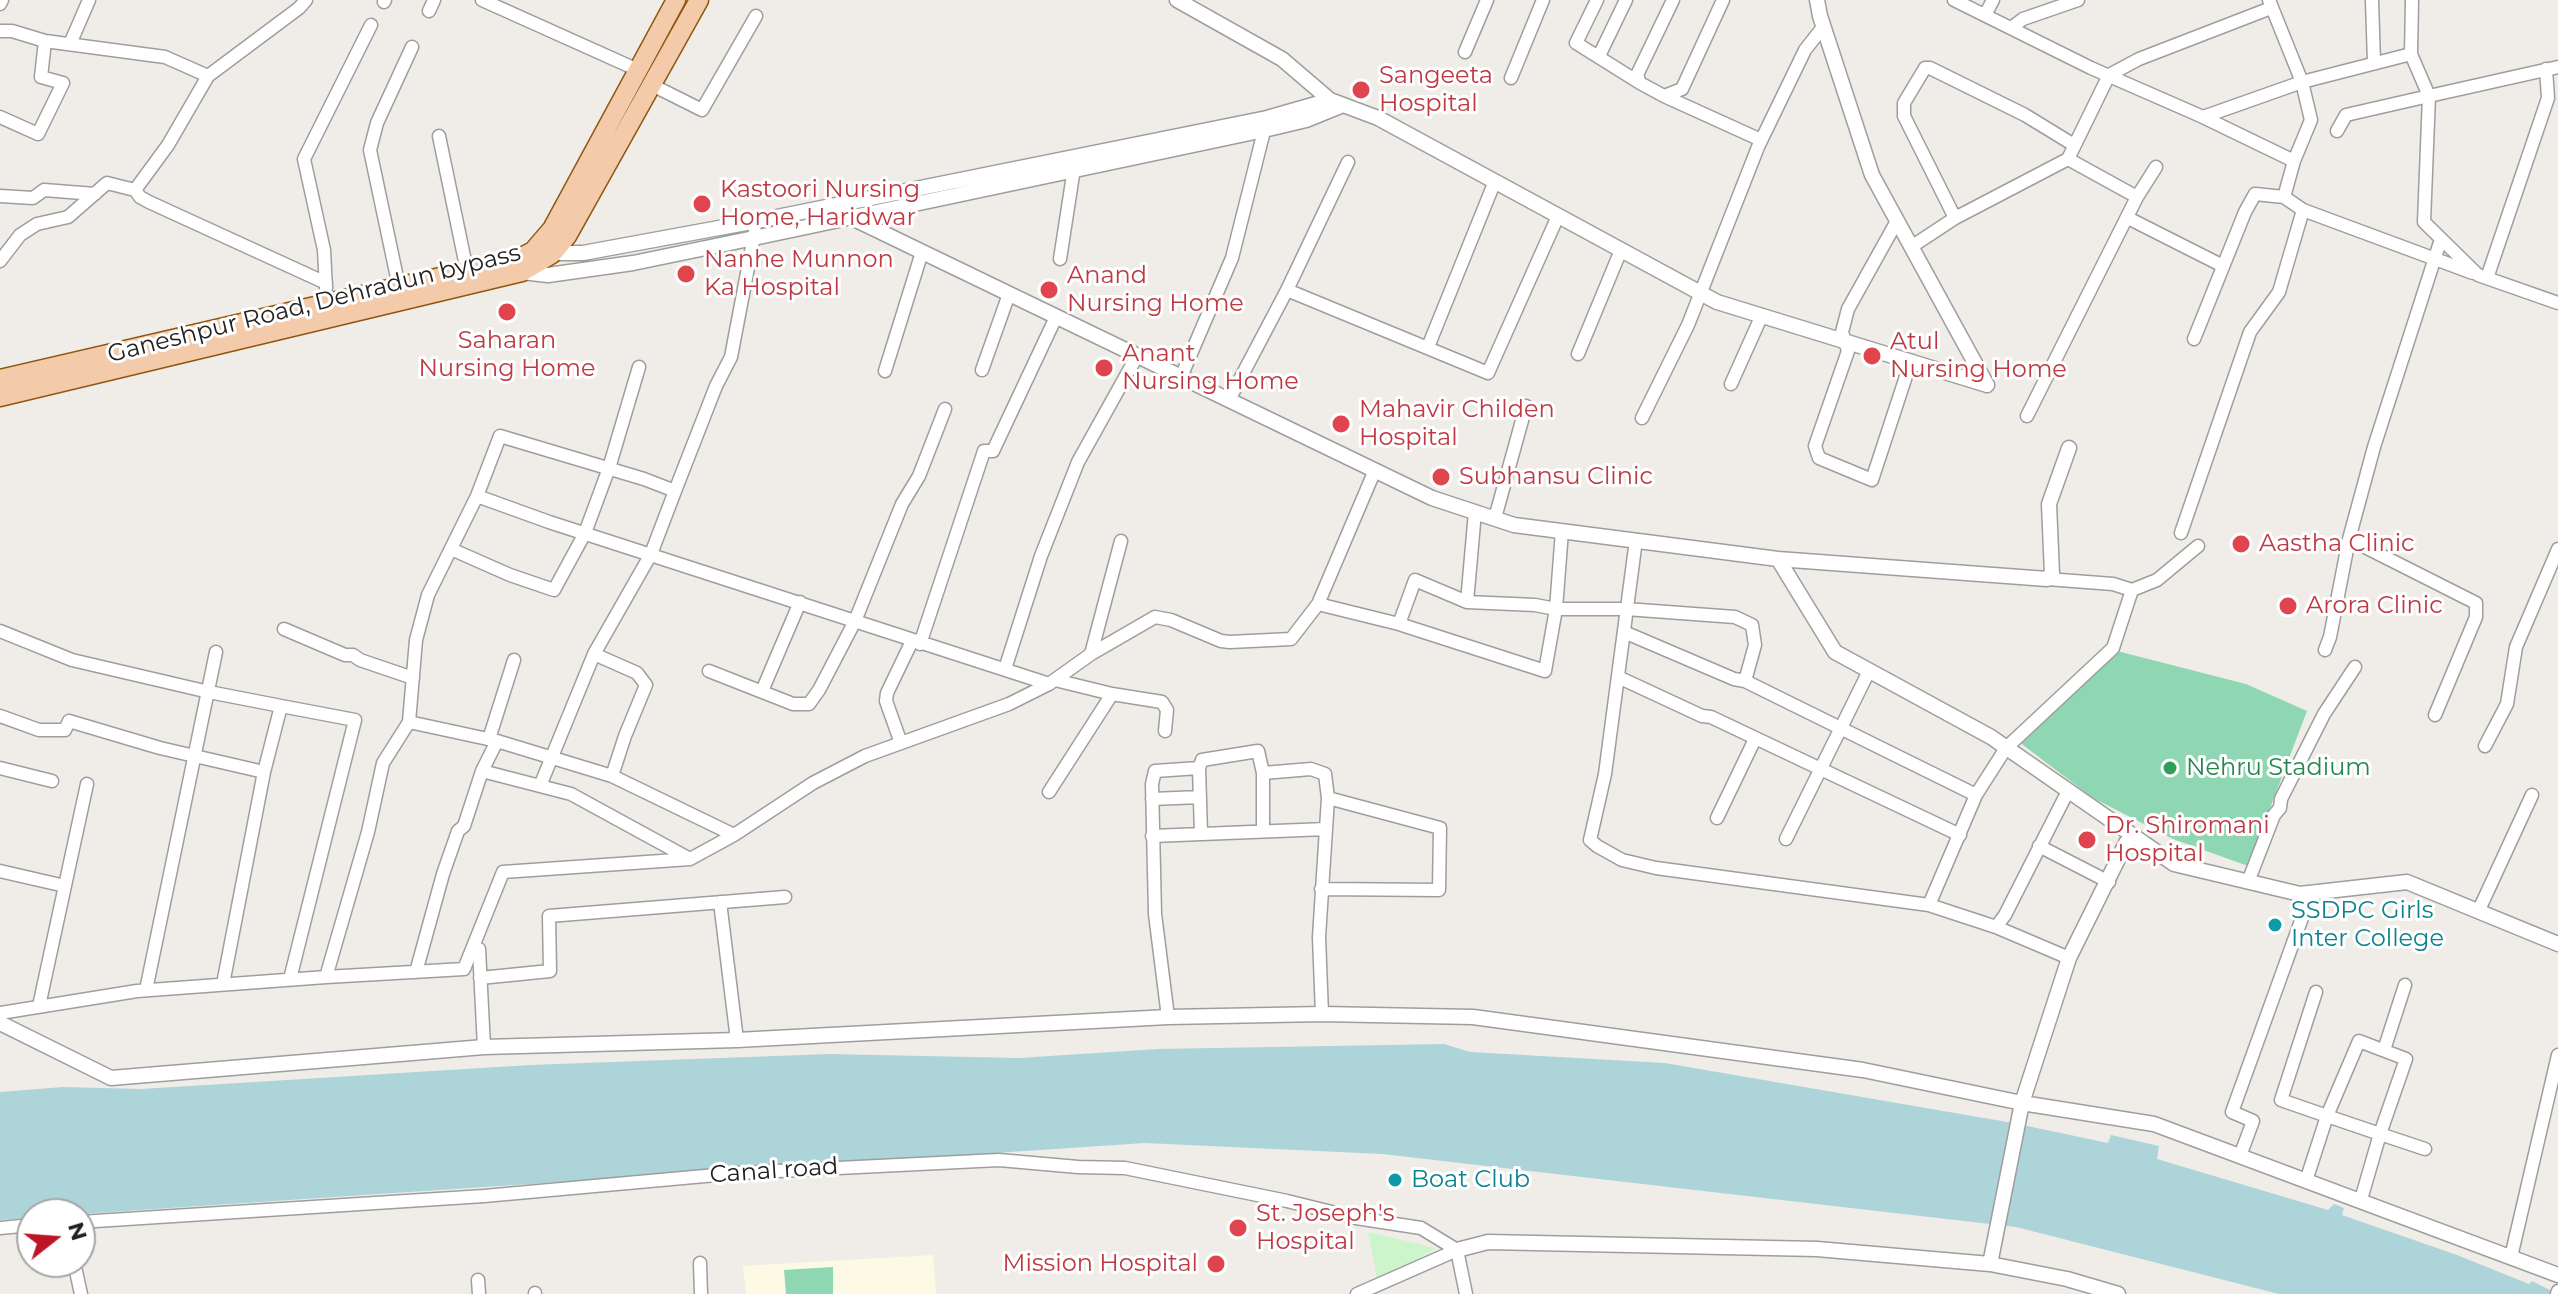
<!DOCTYPE html>
<style>
body{margin:0}
#map{position:relative;width:2558px;height:1294px;overflow:hidden;background:#f0ede8;font-family:Montserrat,sans-serif}
canvas{display:block}
.north{position:absolute;left:16px;top:1198px;width:80px;height:80px;box-sizing:border-box;background:#fff;border:2px solid #a6a6a6;border-radius:50%;rotate:73deg;font-size:22px;font-weight:700;line-height:32px;text-align:center;color:#212121}
.north::after{content:'';display:block;margin:auto;width:28px;height:36px;background:#be1427;clip-path:polygon(50% 0,100% 100%,50% 72%,0 100%)}
</style>
<div id="map">
<canvas width="2558" height="1294"></canvas>
<div class="north">N</div>
</div>
<script>
const g = document.querySelector('canvas').getContext('2d');
g.lineJoin = 'round';
function fillPath(path, color) { g.fillStyle = color; g.fill(path, 'evenodd'); }
const toPath = rows => new Path2D(rows.map(r => 'M' + r).join(''));
function trace(path, color, width, dash) { g.strokeStyle = color; g.lineWidth = width; g.lineCap = dash ? 'butt' : 'round'; g.setLineDash(dash || []); g.stroke(path); }
function write(font, color, halo, rows, align = 'center') {
  g.font = font + ' Montserrat,sans-serif'; g.lineWidth = 6; g.setLineDash([]); g.textBaseline = 'middle'; g.strokeStyle = halo; g.fillStyle = color; for (const [text, x, y, turn = 0] of rows) {
    g.save(); g.translate(x, y); g.rotate((+turn || 0) * Math.PI / 180); g.textAlign = isNaN(turn) ? turn : align; if (halo) g.strokeText(text, 0, 0); g.fillText(text, 0, 0); g.restore();
  }
}
const education = toPath([
 [933,1255,936,1294,746,1294,743,1266]
]);
const park = toPath([
 [1368,1232,1436,1248,1378,1284]
]);
const pitch = toPath([
 [2117,651,2246,684,2307,711,2248,866,2173,839,2093,798,2015,739],
 [833,1267,833,1294,786,1294,784,1270]
]);
const water = toPath([
 [1444,1044,1470,1052,1665,1063,2013,1123,2108,1143,2111,1135,2159,1146,2157,1159,2328,1210,2334,1204,2344,1208,2342,1215,2457,1255,2529,1284,2532,1281,2558,1294,2279,1294,2016,1227,1382,1154,1145,1143,80,1214,32,1214,32,1218,0,1220,0,1092,63,1087,141,1089,530,1065,829,1054,1019,1058,1158,1049]
]);
const minor = toPath([
 [482,0,638,70],
 [1597,0,1576,43,1640,83],
 [1673,0,1637,75,1640,83,1664,96,1682,89,1723,0],
 [1954,0,2091,68,2203,117,2294,161,2311,120,2302,82,2411,54,2429,96,2346,115,2337,131],
 [2372,0,2374,63],
 [384,2,385,0],
 [0,4,2,0],
 [429,11,434,0],
 [1985,15,1993,0],
 [2011,28,2023,19,2078,0],
 [0,31,12,31,45,41,165,57,208,76,299,8,306,0],
 [70,44,89,0],
 [1465,52,1487,0],
 [2411,54,2412,0],
 [1599,56,1626,0],
 [2558,67,2429,96,2424,222,2478,275,2558,303],
 [208,76,168,145,135,190,140,197,149,202,326,283],
 [1511,78,1543,0],
 [652,85,702,110,756,16],
 [1664,96,1761,140],
 [0,117,38,134,63,83,41,77,45,41],
 [2203,117,2302,82,2269,0],
 [439,136,467,271],
 [2068,159,2137,197],
 [0,196,33,198,44,190,95,194],
 [2303,210,2473,273],
 [1955,218,1904,116,1904,103,1925,68,1930,68,2025,115,2074,145],
 [2128,218,2223,266],
 [1897,221,1848,309,1842,332,1848,351,1815,446,1819,458,1872,480,1911,361],
 [755,231,731,357,716,386,675,491,644,479,500,436,477,496,549,522,1049,684],
 [1911,247,1955,218,2068,159,2109,75,2139,59,2271,8],
 [1060,259,1075,162],
 [0,261,20,235,37,224,68,217,107,183,135,190],
 [2487,278,2548,98,2546,69],
 [399,287,370,150,377,123,412,47],
 [326,288,324,250,304,159,371,25],
 [1287,290,1488,373,1558,216],
 [2194,339,2245,212,2255,194,2284,197],
 [1428,347,1495,181],
 [1578,354,1621,250],
 [982,370,1009,294],
 [885,371,922,252],
 [1181,377,1232,258,1266,123],
 [1731,384,1762,315],
 [1229,400,1287,290,1348,162],
 [2027,416,2137,197,2156,167],
 [1642,418,1688,325,1758,147,1805,50,1823,27],
 [1495,518,1526,406],
 [2181,533,2250,332,2279,292,2303,210,2284,197,2294,161],
 [2349,539,2476,603,2476,617,2435,715],
 [1636,540,1605,774,1590,840,1597,846,1622,860,1656,868,1929,905,1996,927,2069,958],
 [451,549,510,575,554,590,585,533,609,468,639,367],
 [2047,579,2113,584,2132,590,2157,580,2198,546],
 [1467,602,1535,605,1556,609,1626,609,1735,617,1752,625,1755,645,1745,681],
 [1318,604,1375,470],
 [1399,624,1545,671,1556,609,1562,531],
 [284,629,345,655,353,655,360,660,413,678],
 [0,631,72,660,209,692,281,706],
 [1624,632,1734,679,1745,681,1976,795],
 [920,644,984,451,993,451,1056,317],
 [2325,650,2330,637,2349,539,2374,447,2441,239],
 [594,654,637,673,646,685,625,736,612,776],
 [1091,654,1121,541],
 [1005,669,1041,556,1078,462,1137,356],
 [709,671,793,704,809,704,819,690,855,621,902,504,919,476,945,409],
 [1618,677,1702,716,1711,717,1960,835],
 [762,691,800,602],
 [1112,694,1162,702,1167,710,1165,731],
 [0,716,39,730,65,730,69,721,160,748,264,772,281,706,355,720,290,979],
 [409,722,497,741,612,776,734,835,813,783,865,756,1009,704,1049,684,1091,654,1155,617,1171,620,1221,641,1230,642,1291,639,1318,604,1399,624,1415,580,1467,602,1475,512],
 [901,743,886,701,887,693,912,641],
 [2485,746,2507,704,2516,647,2558,549],
 [0,768,52,781],
 [482,771,497,741,489,739,514,660],
 [540,786,594,654,651,554,675,491],
 [1049,792,1112,694,1055,680],
 [1152,799,1200,797],
 [1717,818,1755,739],
 [1263,831,1263,773,1311,769,1325,774,1328,798],
 [1201,834,1199,768,1202,760,1258,751,1263,773],
 [1152,836,1326,829,1319,937,1322,1014],
 [1786,839,1869,671],
 [2039,846,2109,882],
 [0,871,65,886],
 [2248,882,2274,815,2280,808,2281,799,2324,714,2355,667],
 [1321,889,1439,890,1440,828,1328,798,1326,829],
 [720,902,737,1040],
 [1929,905,1976,795,2006,748,2113,648,2132,590],
 [2478,912,2532,795],
 [1996,927,2005,915,2068,791],
 [479,949,484,1047],
 [416,972,443,874,458,831,464,826,482,771,571,794,690,859],
 [326,977,464,969,503,872,690,859,734,835],
 [480,978,550,971,549,916,785,897],
 [223,984,264,772],
 [146,990,216,652],
 [39,1006,87,784],
 [0,1013,137,991,326,977,368,832,383,763,409,722,416,640,428,595,477,496],
 [1168,1017,1155,914,1152,784,1155,771,1199,768],
 [2384,1050,2405,985],
 [2240,1156,2253,1121,2232,1112,2311,893],
 [2306,1181,2327,1116,2281,1100,2316,992],
 [2362,1196,2380,1134,2406,1059,2359,1041,2327,1116,2380,1134,2425,1149],
 [80,1222,484,1196,738,1173,999,1160,1078,1167,1125,1168,1287,1201,1356,1218,1421,1228,1457,1250],
 [0,1228,32,1225],
 [1457,1250,1466,1294],
 [2511,1257,2558,1055],
 [74,1262,81,1294],
 [700,1263,701,1294],
 [478,1280,479,1294],
 [535,1293,535,1294],
 [1357,1294,1457,1250],
 [2557,1294,2558,1291]
]);
const tertiary = toPath([
 [1177,0,1282,59,1330,100,1378,118,1717,302,1987,385],
 [1817,0,1820,16,1872,175,1987,385],
 [843,203,852,218,1432,498,1514,525,1778,559,1835,652,1991,737,2174,864,2300,894,2407,882,2558,944],
 [547,253,583,253,757,221,1267,118,1330,100],
 [522,272,548,275,633,263,754,238,1264,130,1306,120,1343,105],
 [1778,559,2047,579,2052,574,2049,504,2069,448],
 [0,1023,111,1078,484,1047,737,1040,1168,1017,1322,1014,1473,1017,1863,1070,2022,1103,2154,1124,2558,1275],
 [1457,1250,1488,1242,1817,1249,1990,1264,2067,1279,2118,1294],
 [1990,1264,2022,1103,2069,958,2126,843,2134,836]
]);
const primary = toPath([
 [0,379,518,259,533,251,552,229,676,0],
 [0,397,522,272,552,254,567,236,699,0]
]);
const markers = [
 [1361,90,10,"#e0444e"],
 [702,204,10,"#e0444e"],
 [686,274,10,"#e0444e"],
 [1049,290,10,"#e0444e"],
 [507,312,10,"#e0444e"],
 [1872,356,10,"#e0444e"],
 [1104,368,10,"#e0444e"],
 [1341,424,10,"#e0444e"],
 [1441,477,10,"#e0444e"],
 [2241,544,10,"#e0444e"],
 [2288,606,10,"#e0444e"],
 [2170,768,8,"#2e9e5b"],
 [2087,840,10,"#e0444e"],
 [2275,925,8,"#0f9aa8"],
 [1395,1180,8,"#0f9aa8"],
 [1238,1228,10,"#e0444e"],
 [1216,1264,10,"#e0444e"]
];
const healthNames = [
 ["Sangeeta",1379,76],
 ["Hospital",1379,104],
 ["Kastoori Nursing",720,190],
 ["Home, Haridwar",720,218],
 ["Nanhe Munnon",704,260],
 ["Ka Hospital",704,288],
 ["Anand",1067,276],
 ["Nursing Home",1067,304],
 ["Saharan",507,341,"center"],
 ["Nursing Home",507,369,"center"],
 ["Atul",1890,342],
 ["Nursing Home",1890,370],
 ["Anant",1122,354],
 ["Nursing Home",1122,382],
 ["Mahavir Childen",1359,410],
 ["Hospital",1359,438],
 ["Subhansu Clinic",1459,477],
 ["Aastha Clinic",2259,544],
 ["Arora Clinic",2306,606],
 ["Dr. Shiromani",2105,826],
 ["Hospital",2105,854],
 ["St. Joseph's",1256,1214],
 ["Hospital",1256,1242],
 ["Mission Hospital",1198,1264,"right"]
];
const streetNames = [
 ["Ganeshpur Road, Dehradun bypass",314,304,-14],
 ["Canal road",774,1171,-4]
];
const leisureNames = [
 ["Nehru Stadium",2186,768]
];
const cultureNames = [
 ["SSDPC Girls",2291,911],
 ["Inter College",2291,939],
 ["Boat Club",1411,1180]
];
fillPath(education, '#fcfae5');
fillPath(park, '#ccf5cb');
fillPath(pitch, '#8fd7b3');
fillPath(water, '#add4d9');
trace(minor, '#9e9e9e', 15);
trace(tertiary, '#9e9e9e', 17);
trace(primary, '#8f560f', 21);
trace(minor, '#fff', 12);
trace(tertiary, '#fff', 14);
trace(primary, '#f3cbaa', 18);
for (const [x, y, r, color] of markers) { const dot = new Path2D(); dot.arc(x, y, r, 0, 2 * Math.PI); g.fillStyle = color; g.fill(dot); trace(dot, '#fff', 3); }
write('24px', '#be3a42', '#fff', healthNames, 'left');
write('24px', '#212121', '#fff', streetNames);
write('24px', '#27864d', '#fff', leisureNames, 'left');
write('24px', '#0d838f', '#fff', cultureNames, 'left');
</script>
